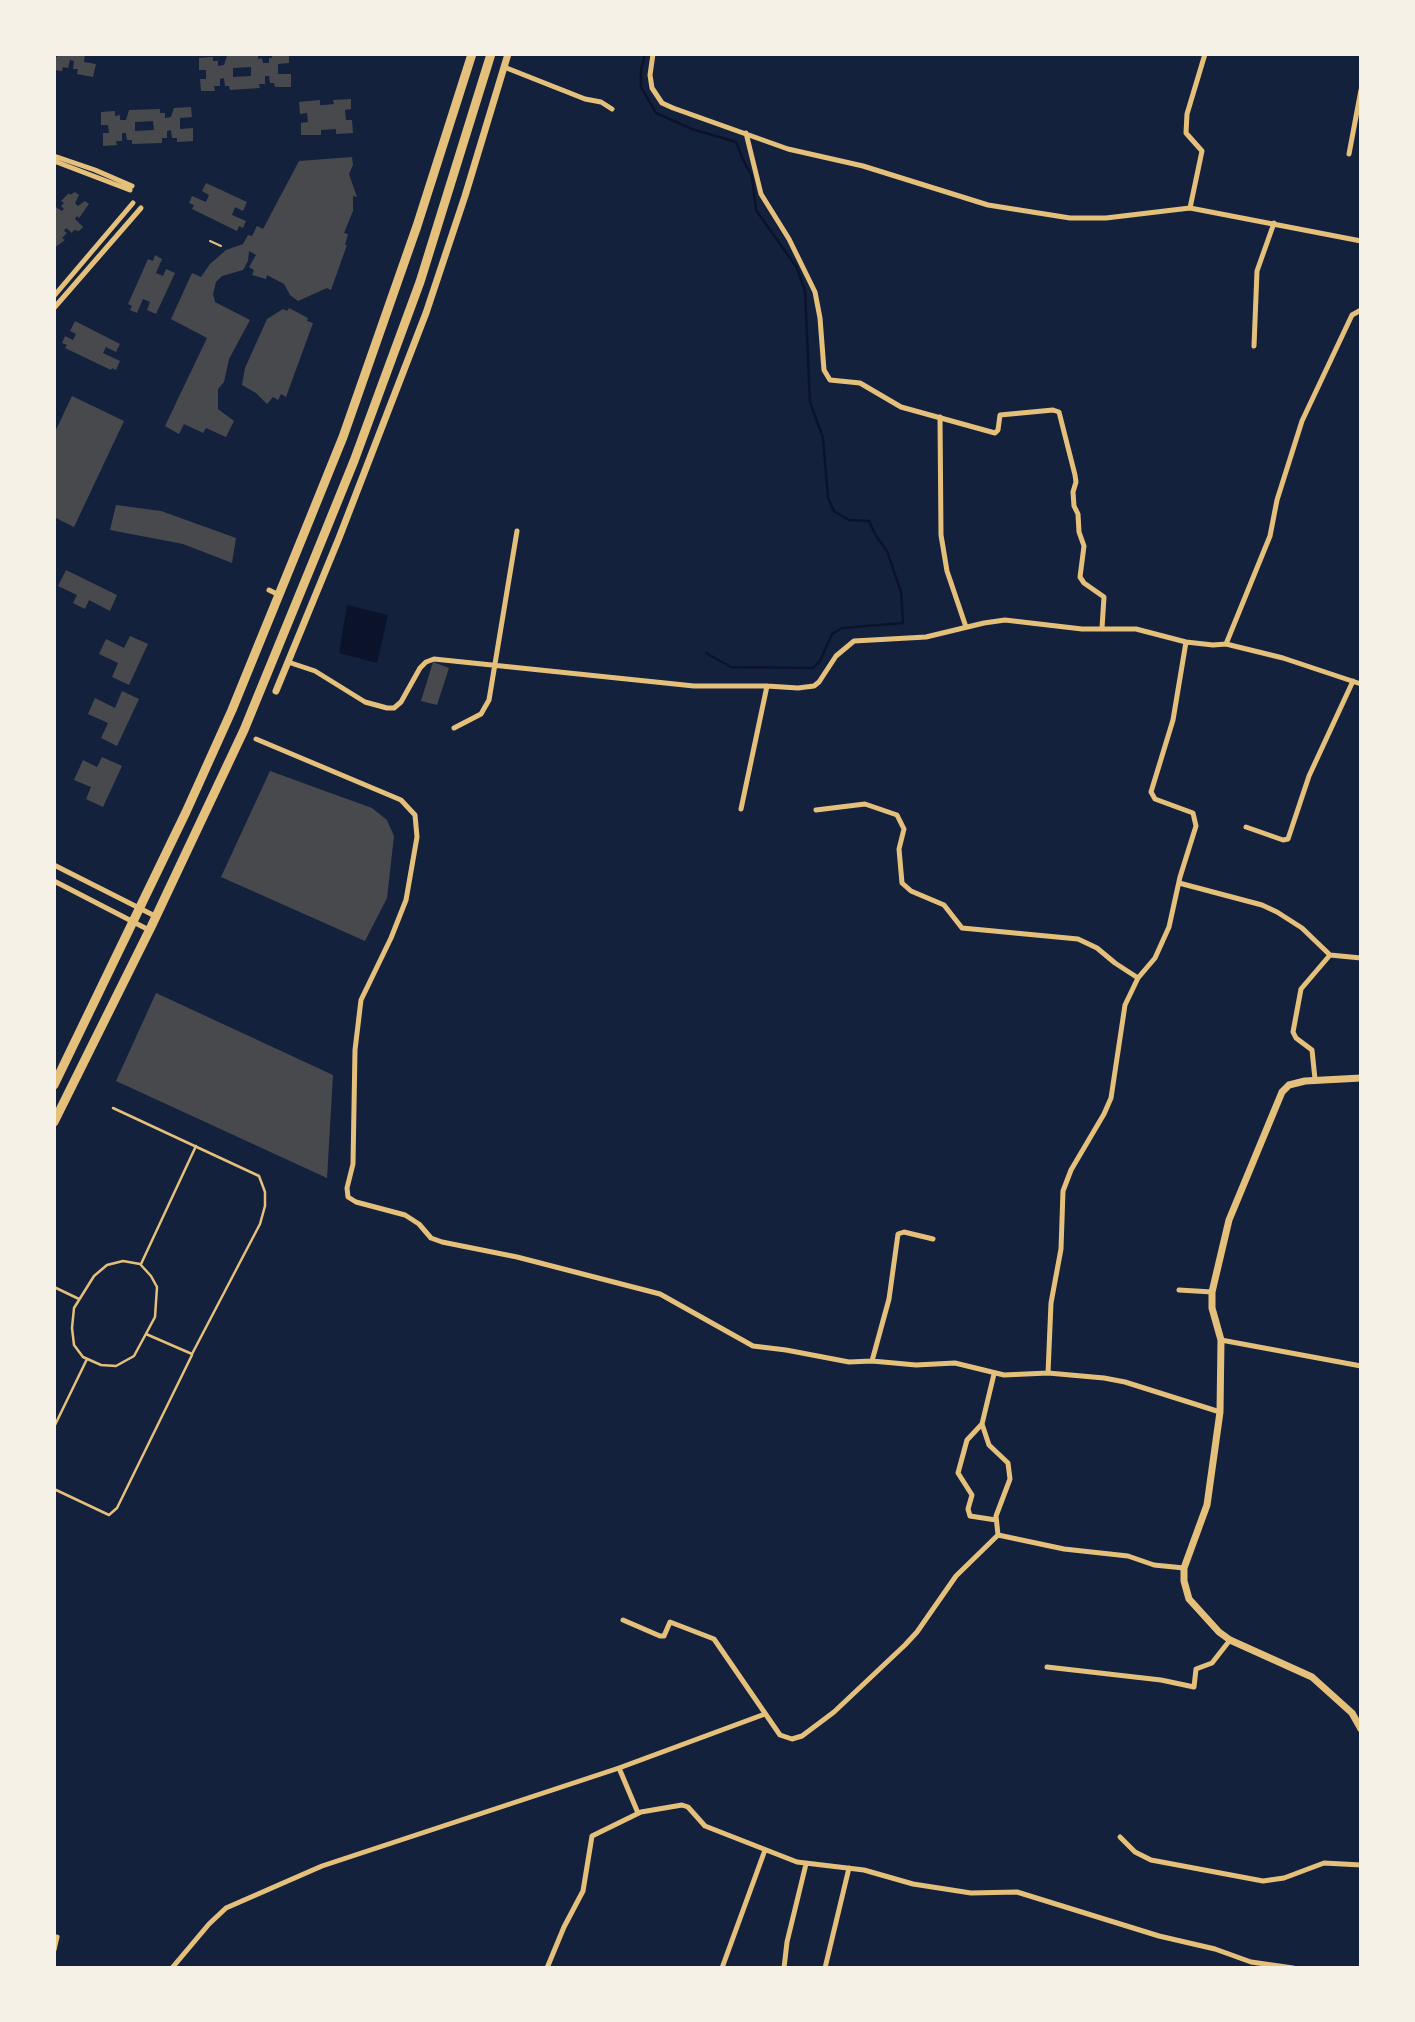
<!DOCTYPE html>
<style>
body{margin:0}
#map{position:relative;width:1415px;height:2022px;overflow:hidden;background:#14213d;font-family:"Noto Serif",serif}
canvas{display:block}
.frame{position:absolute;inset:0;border:56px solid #f6f1e7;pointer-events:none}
</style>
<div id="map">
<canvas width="1415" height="2022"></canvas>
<div class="frame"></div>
</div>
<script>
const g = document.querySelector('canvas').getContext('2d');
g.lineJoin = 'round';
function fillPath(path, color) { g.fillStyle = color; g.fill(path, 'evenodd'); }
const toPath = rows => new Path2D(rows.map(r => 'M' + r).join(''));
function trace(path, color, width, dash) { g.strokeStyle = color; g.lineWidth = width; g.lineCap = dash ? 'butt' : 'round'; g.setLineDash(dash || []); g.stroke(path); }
const water = toPath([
 [347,605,388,615,377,663,339,653]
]);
const stream = toPath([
 [645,54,641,70,641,87,656,113,692,129,736,142,744,162,752,176,756,210,797,268,805,291,810,402,823,438,828,498,834,511,849,520,869,521,876,536,887,551,901,592,903,623,842,628,832,634,820,661,813,668,731,667,706,653]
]);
const building = toPath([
 [58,54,85,54,84,62,96,64,93,77,77,74,78,69,73,69,74,61,70,60,68,68,63,67,62,71,54,70,54,56,57,57],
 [258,54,258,59,262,58,263,63,269,63,269,58,272,58,272,54,289,54,289,63,278,64,278,74,291,74,291,87,275,87,274,83,270,83,269,76,265,76,265,84,259,84,260,88,230,90,229,86,225,86,224,78,220,79,220,86,214,86,215,91,201,91,200,79,206,79,206,70,199,70,199,58,213,57,213,61,218,61,218,66,224,65,227,56],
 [251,67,251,76,233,77,233,68],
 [351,99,351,109,345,110,346,120,352,120,353,133,336,134,336,129,321,130,321,135,301,135,301,123,308,122,307,113,300,114,299,102,320,100,320,105,324,105,334,104,333,100],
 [191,107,192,117,180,118,180,129,193,128,193,141,177,142,177,138,172,138,171,130,167,131,167,138,162,138,162,143,132,144,132,140,127,140,126,133,122,133,122,141,116,141,117,145,103,146,103,133,109,133,108,125,101,125,101,112,115,111,115,116,120,115,120,120,126,120,129,110,160,109,160,113,165,113,165,118,171,117,174,108],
 [153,121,154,130,135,131,135,122],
 [352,157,353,165,349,174,357,197,353,196,353,211,344,233,348,234,345,245,347,245,331,290,327,288,298,301,290,295,284,284,267,275,266,279,252,275,254,270,249,267,256,255,249,251,248,261,243,270,222,276,216,282,213,294,215,302,250,320,229,359,224,382,218,389,218,409,234,421,226,437,206,428,203,433,184,424,179,434,165,426,207,338,171,319,192,273,201,277,210,264,226,250,243,244,248,235,252,236,257,226,263,229,299,161],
 [206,183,247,202,243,211,235,207,232,215,246,221,243,228,239,226,237,231,192,209,194,205,189,203,192,196,206,202,209,195,202,191],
 [75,192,79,195,75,203,78,206,85,201,89,204,79,218,77,216,75,219,83,227,79,231,74,230,72,233,66,228,64,231,67,233,62,238,65,240,54,248,54,206,62,211,64,209,61,206,64,203,61,201,69,193,70,195],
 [155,255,162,259,156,273,163,276,166,269,175,273,156,314,147,310,150,302,143,299,137,313,130,310,132,306,128,304,148,259,153,261],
 [289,308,308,318,307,321,313,323,286,397,281,394,278,400,273,397,267,404,256,393,242,385,245,368,267,319,283,309,287,311],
 [75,321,120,344,116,352,106,347,103,353,120,361,116,370,112,368,111,370,65,348,67,345,62,343,65,336,73,340,76,334,70,331],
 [72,396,124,421,74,527,54,517,54,434],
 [116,505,161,511,236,538,232,563,183,544,110,530],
 [66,570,117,595,110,611,89,600,85,609,73,603,77,595,58,586],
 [130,636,148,644,129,685,112,677,118,663,99,654,106,639,124,648],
 [433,662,449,668,437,705,421,701],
 [122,691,139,699,117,746,101,738,108,723,88,714,95,698,115,708],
 [102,757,122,766,103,807,86,799,91,787,74,780,83,760,97,767],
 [270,771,372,808,387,820,394,836,387,898,365,941,221,877],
 [156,993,333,1075,327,1178,116,1081]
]);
const path = toPath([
 [210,241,221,246]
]);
const service = toPath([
 [113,1108,259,1176,265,1192,265,1206,260,1224,192,1354,146,1334],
 [123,1261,140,1264,151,1276,157,1287,155,1317,134,1356,116,1366,101,1365,83,1357,74,1345,72,1328,74,1308,94,1276,107,1265,123,1261],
 [141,1264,196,1146],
 [54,1287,79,1299],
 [54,1427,87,1359],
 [54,1489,109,1515,117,1508,192,1355]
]);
const minor = toPath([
 [653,54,650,75,652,88,662,103,673,108,788,149,863,166,988,205,1070,218,1106,218,1190,208,1361,241],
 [504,67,585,99,601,102,612,109],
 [746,133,761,194,789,239,815,292,820,318,824,370,830,380,860,383,901,407,995,433,998,430,1000,415,1053,410,1059,412,1075,475,1076,482,1073,492,1074,506,1078,514,1079,532,1084,546,1080,577,1084,583,1104,597,1102,628],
 [1349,154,1361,90],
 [54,156,95,170,132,186],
 [54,161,130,190],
 [1190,208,1202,151,1186,133,1187,114,1205,54],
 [54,296,133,203],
 [54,308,141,208],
 [1254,346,1257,271,1274,223],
 [940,417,941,535,947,571,966,627],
 [269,590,279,595],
 [1226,644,1270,536,1277,500,1302,421,1352,315,1361,310],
 [288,662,315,671,365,702,387,708,394,708,401,702,420,668,426,662,434,659,694,686,767,686,798,688,814,686,819,682,836,656,854,641,926,637,984,623,1005,620,1082,629,1136,629,1186,642,1213,645,1226,644,1283,658,1361,684],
 [454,728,481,714,489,700,517,531],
 [256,739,401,800,415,815,417,837,406,900,391,938,361,1000,355,1050,353,1164,347,1188,348,1197,356,1202,405,1215,419,1224,431,1238,442,1242,517,1257,660,1294,753,1346,786,1350,849,1362,872,1361,916,1365,955,1363,1004,1375,1048,1373,1104,1378,1125,1382,1220,1412],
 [741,809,767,686],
 [816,810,865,804,897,815,904,829,899,849,902,883,911,891,944,905,962,928,1078,939,1097,948,1115,963,1138,978],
 [1246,827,1283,840,1288,839,1309,776,1353,681],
 [54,865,155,916],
 [54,881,149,930],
 [1179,883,1262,905,1277,912,1302,928,1330,955],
 [1315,1079,1312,1050,1296,1038,1293,1032,1301,989,1330,955,1361,958],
 [1179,1290,1212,1292],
 [1221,1340,1361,1366],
 [872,1361,889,1299,898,1234,904,1232,933,1239],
 [1048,1373,1051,1303,1061,1249,1063,1191,1071,1170,1104,1114,1111,1098,1125,1005,1138,978,1155,958,1169,927,1180,877,1196,826,1193,813,1155,799,1151,792,1173,720,1186,642],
 [994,1374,982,1424,989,1445,1008,1463,1010,1479,996,1516,998,1535],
 [982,1424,967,1440,958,1473,972,1495,968,1509,970,1516,996,1520],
 [623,1620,660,1636,664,1636,670,1622,714,1639,780,1735,792,1739,802,1736,834,1712,905,1645,917,1632,956,1576,998,1535,1064,1549,1128,1556,1154,1565,1184,1568],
 [1047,1667,1161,1680,1194,1687,1196,1669,1212,1663,1230,1640],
 [619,1768,638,1813],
 [1120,1837,1135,1852,1151,1860,1263,1881,1284,1878,1324,1863,1361,1865],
 [54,1950,57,1937],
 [172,1968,209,1924,226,1908,322,1866,619,1768,765,1714],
 [547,1968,564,1927,583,1891,592,1836,641,1812,682,1805,688,1807,705,1826,797,1862,864,1870,913,1884,971,1893,1017,1892,1159,1936,1215,1949,1251,1962,1293,1968],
 [722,1968,765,1850],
 [784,1968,787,1942,806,1864],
 [825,1968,849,1868]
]);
const tertiary = toPath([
 [276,691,339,538,426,313,465,196,508,54],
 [1361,1078,1305,1081,1289,1085,1282,1092,1229,1220,1212,1292,1212,1308,1221,1340,1220,1412,1207,1505,1184,1568,1184,1581,1189,1599,1219,1632,1230,1640,1312,1677,1352,1713,1361,1729]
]);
const primary = toPath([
 [54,1085,186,812,232,710,307,526,343,437,417,226,472,54],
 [54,1122,152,925,244,730,317,552,354,461,420,282,491,54]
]);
fillPath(water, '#0b132b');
trace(stream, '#0b132b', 2.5);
fillPath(building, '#48494c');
trace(path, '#e5c07b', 2);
trace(service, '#e5c07b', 2.5);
trace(minor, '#e5c07b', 5);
trace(tertiary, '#e5c07b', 7);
trace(primary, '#e5c07b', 9);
</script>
